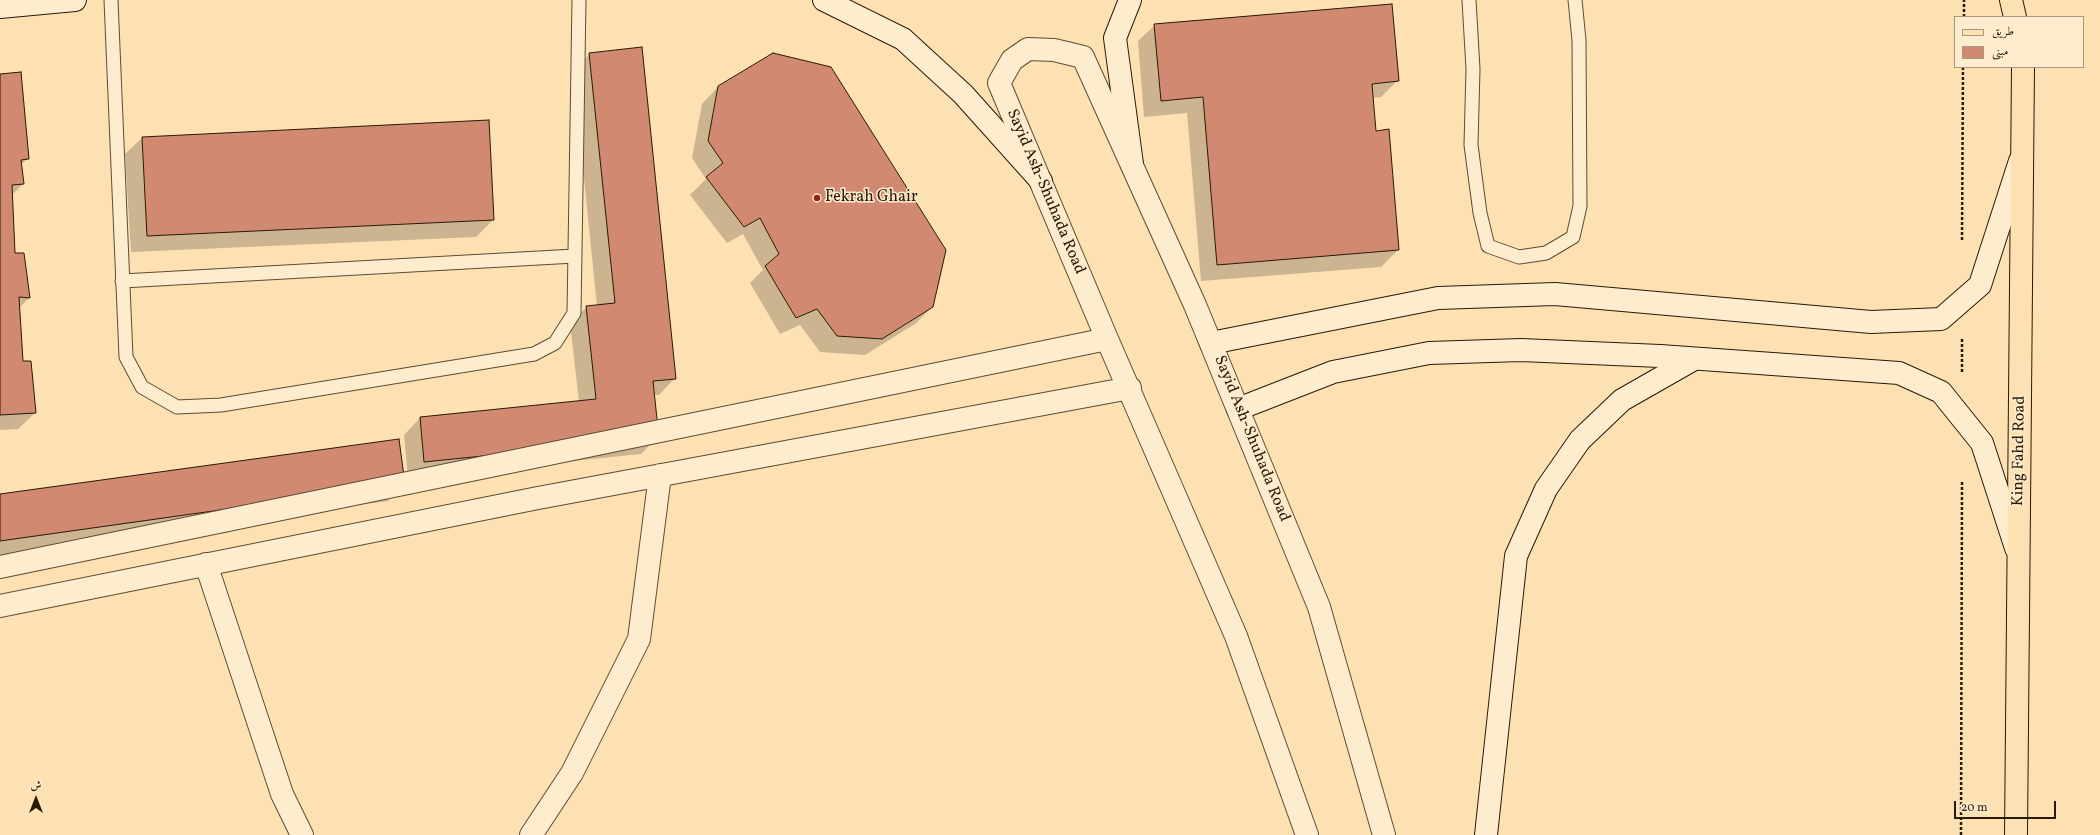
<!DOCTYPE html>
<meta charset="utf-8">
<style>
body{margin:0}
#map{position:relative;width:2100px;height:835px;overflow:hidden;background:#fee1b3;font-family:Vollkorn,Amiri,serif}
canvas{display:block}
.legend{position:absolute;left:1954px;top:16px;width:130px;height:52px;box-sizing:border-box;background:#feecce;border:1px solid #a8987e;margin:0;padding:5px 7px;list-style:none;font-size:12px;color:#281906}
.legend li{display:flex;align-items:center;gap:8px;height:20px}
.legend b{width:20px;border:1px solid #a8987e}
.north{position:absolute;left:16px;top:779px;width:40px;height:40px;-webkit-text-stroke:3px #feecce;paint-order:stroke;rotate:0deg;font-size:11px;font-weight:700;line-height:16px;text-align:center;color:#281906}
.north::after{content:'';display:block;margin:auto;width:14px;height:18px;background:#281906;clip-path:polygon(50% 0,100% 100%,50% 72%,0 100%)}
.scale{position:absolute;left:1954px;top:801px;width:102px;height:18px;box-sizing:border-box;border:2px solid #281906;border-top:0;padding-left:5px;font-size:12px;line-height:14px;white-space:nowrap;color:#281906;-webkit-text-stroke:3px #feecce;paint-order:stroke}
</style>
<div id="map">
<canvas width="2100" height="835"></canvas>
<ul class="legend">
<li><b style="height:5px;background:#fee1b3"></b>طريق</li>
<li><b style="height:11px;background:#d18972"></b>مبنى</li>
</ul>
<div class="north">ش</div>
<div class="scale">20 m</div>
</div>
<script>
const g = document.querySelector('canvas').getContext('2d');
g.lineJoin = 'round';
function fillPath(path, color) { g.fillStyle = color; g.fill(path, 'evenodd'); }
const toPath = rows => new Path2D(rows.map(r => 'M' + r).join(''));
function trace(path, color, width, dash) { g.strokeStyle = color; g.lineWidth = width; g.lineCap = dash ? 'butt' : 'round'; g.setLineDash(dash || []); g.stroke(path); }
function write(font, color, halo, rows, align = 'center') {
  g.font = font + ' Vollkorn,serif'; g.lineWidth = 3; g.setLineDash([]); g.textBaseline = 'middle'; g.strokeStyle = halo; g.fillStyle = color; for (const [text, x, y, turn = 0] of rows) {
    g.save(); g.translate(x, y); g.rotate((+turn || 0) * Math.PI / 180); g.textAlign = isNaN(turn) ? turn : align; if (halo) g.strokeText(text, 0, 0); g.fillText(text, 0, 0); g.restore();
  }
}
const shadow = toPath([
 [1155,25,1398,80,1381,97,1372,98,1375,132,1398,250,1381,267,1201,281,1187,113,1144,117,1138,41],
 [590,54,675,378,659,395,654,395,658,437,641,454,408,478,404,435,420,418,579,402,570,323,587,307,597,306,573,71],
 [0,75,28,158,21,165,23,184,12,195,14,254,23,254,29,298,18,309,22,362,35,413,18,429,0,430],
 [718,87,932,307,915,324,865,355,820,352,800,325,780,334,750,283,763,270,743,234,727,243,690,195,706,179,692,158,702,104],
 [142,138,493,220,476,237,131,252,125,154],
 [404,484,388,501,0,555,0,495]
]);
const building = toPath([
 [1392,4,1399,81,1372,84,1376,131,1389,129,1399,250,1217,265,1203,97,1161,101,1154,24,1392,4],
 [642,47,676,379,653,381,659,438,424,462,420,417,596,399,586,306,615,303,589,53,642,47],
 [773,53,831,67,946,250,933,307,882,339,837,336,817,309,796,318,765,266,779,254,760,218,744,227,706,177,723,163,708,141,718,86,773,53],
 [21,72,29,159,21,160,24,184,12,185,15,253,24,253,30,298,19,297,23,361,31,361,36,413,0,415,0,74,21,72],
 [489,120,494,220,147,236,142,137,489,120],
 [399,439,405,484,0,541,0,494,399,439]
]);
const path = toPath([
 [1964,17,1964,0],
 [1962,240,1963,67],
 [1962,339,1962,372],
 [1961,835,1962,481]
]);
const lane = toPath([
 [111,0,126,357,142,387,177,407,221,405,534,354,555,343,574,313,579,0],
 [1469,0,1473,69,1471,145,1480,213,1488,246,1519,257,1546,253,1573,237,1580,206,1579,40,1575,0],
 [122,281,575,256]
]);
const street = toPath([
 [206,564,282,794,302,835],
 [0,567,1107,339],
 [0,606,538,498,1130,388],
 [531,835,572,773,639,639,660,475],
 [1307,835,1236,636,1107,339,999,83,1012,60,1028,49,1054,50,1083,57,1195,305,1319,607,1384,835]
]);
const secondary = toPath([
 [824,0,903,39,963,94,1041,181],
 [1130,0,1115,38,1132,164],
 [0,7,75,0],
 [1211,343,1438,298,1555,294,1871,322,1941,319,1980,285,2020,161],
 [1238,409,1333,372,1429,353,1521,350,1660,356,1899,373,1941,392,1982,443,2016,548],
 [1486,835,1516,556,1546,489,1580,440,1622,400,1694,359]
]);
const primary = toPath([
 [2011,0,2015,17],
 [2016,835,2023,67]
]);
const markers = [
 [817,198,4,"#8f2418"]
];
const streetNames = [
 ["Sayid Ash-Shuhada Road",1045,192,67],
 ["Sayid Ash-Shuhada Road",1251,439,68],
 ["King Fahd Road",2020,451,-89]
];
const poiNames = [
 ["Fekrah Ghair",825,198]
];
fillPath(shadow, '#0003');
fillPath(building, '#d18972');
trace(building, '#281906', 1);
trace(lane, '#5e4b31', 15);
trace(street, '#5e4b31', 24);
trace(secondary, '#281906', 24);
trace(primary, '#281906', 24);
trace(path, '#281906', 2.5, [3, 2]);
trace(lane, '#feecce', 13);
trace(street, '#feecce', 22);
trace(secondary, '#feecce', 22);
trace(primary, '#fee1b3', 22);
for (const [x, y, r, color] of markers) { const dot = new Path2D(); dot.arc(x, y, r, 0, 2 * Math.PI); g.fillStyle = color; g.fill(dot); trace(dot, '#feecce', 1.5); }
write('16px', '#281906', '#feecce', streetNames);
write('16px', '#281906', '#feecce', poiNames, 'left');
</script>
